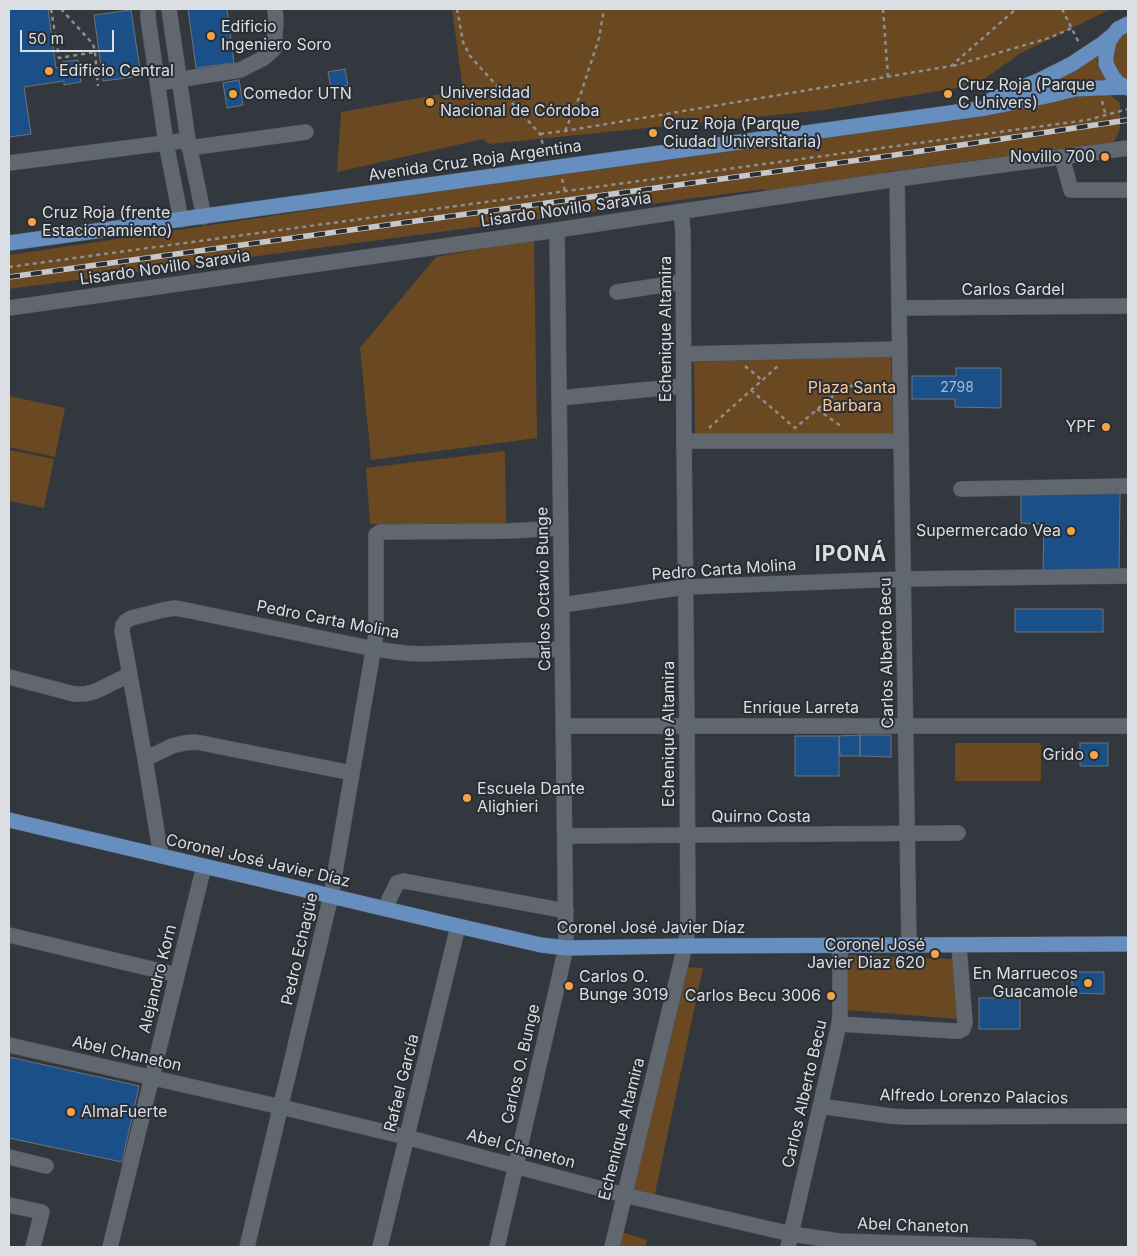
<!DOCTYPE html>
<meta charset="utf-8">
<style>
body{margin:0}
#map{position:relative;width:1137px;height:1256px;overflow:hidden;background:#33383f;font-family:Inter,sans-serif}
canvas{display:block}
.frame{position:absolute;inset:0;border:10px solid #dbdfe3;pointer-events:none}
.scale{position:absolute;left:20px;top:30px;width:94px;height:22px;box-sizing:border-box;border:2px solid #dbdfe3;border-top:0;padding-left:6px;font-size:15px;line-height:18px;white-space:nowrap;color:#dbdfe3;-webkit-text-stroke:4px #292e35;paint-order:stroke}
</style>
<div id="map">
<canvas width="1137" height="1256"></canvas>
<div class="frame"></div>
<div class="scale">50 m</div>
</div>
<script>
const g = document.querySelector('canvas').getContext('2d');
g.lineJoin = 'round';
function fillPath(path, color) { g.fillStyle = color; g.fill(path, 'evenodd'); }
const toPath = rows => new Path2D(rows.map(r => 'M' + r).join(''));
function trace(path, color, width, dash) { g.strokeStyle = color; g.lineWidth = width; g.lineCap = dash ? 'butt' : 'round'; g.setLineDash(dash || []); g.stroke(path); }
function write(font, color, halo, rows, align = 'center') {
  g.font = font + ' Inter,sans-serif'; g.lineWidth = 4; g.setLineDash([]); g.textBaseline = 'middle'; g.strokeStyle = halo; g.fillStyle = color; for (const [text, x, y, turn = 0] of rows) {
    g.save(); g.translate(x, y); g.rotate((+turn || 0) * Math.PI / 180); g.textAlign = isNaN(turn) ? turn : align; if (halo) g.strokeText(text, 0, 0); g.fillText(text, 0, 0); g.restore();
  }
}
const green = toPath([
 [452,9,1111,9,1021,53,976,85,824,110,489,144,483,139,337,172,341,112,463,90],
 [1128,30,1128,81,1121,76,1113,62,1112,56,1116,41],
 [1098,54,1097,62,1104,76,1111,82,1084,81,1073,82,992,103],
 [1107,92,1120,103,1120,128,1114,142,887,172,887,177,765,193,764,189,9,289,9,255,1018,105,1051,98],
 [534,239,537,438,371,460,360,348,436,257],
 [891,355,893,437,695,435,694,362],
 [9,396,65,408,55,457,9,447],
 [9,450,54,459,44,508,9,501],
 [505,451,506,527,370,524,366,468],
 [955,743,1041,743,1041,781,955,781],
 [847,955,954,959,957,1019,847,1010],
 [683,967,703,968,654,1198,631,1190],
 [618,1231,647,1240,645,1247,615,1247]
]);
const building = toPath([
 [9,9,48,9,56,68,62,67,62,62,78,60,79,67,87,65,89,75,80,76,81,82,64,85,64,81,24,87,31,134,9,137,9,9],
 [188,9,227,9,234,63,196,68,188,9],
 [131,10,141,76,103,81,94,15,131,10],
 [345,69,348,85,331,89,328,72,345,69],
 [239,80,243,105,227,108,223,83,239,80],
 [956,368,1001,368,1001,408,955,407,955,399,912,399,912,376,956,376,956,368],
 [1021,493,1120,493,1119,573,1043,572,1044,524,1021,523,1021,493],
 [1015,609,1103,609,1103,632,1015,632,1015,609],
 [860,735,891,735,891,757,860,756,860,735],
 [860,735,860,756,840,756,839,736,860,735],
 [795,736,839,736,839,776,795,776,795,736],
 [1080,743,1108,743,1108,766,1080,766,1080,743],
 [1072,972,1104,972,1104,994,1072,993,1072,972],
 [979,998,1020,998,1020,1029,979,1029,979,998],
 [9,1057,139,1086,122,1162,9,1138,9,1057]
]);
const path = toPath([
 [51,9,59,58,95,52],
 [61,9,93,44,95,52,98,86],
 [457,9,463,42,470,56,540,134,544,148,558,146,559,154],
 [883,9,888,77],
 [1062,9,1079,43],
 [953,66,1049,38,1072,28],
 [1102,101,1106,116],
 [565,131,581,93,599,38,604,9],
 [540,134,565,131,951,66,1016,9],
 [562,179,565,191],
 [9,267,1087,120,1128,109],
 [745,366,762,380],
 [751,390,795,428,845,386,888,385],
 [817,409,842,427],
 [709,428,779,365]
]);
const minor = toPath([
 [148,9,148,18,166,143,181,220],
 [169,9,188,140],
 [158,83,240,70,264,58,274,49,276,20,275,9],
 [189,148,306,132],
 [1062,157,1071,190,1128,190],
 [9,163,188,140,204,217],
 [897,179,909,946],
 [617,292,683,282],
 [9,308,557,230,897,179,1128,148],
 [899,308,1128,306],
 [684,354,900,349],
 [559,398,684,386],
 [684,441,901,441],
 [961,489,1128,486],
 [562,605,685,587,903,579,1128,576],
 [9,677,74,694,85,694,96,691,129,675],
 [563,726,1128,726],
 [145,759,172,746,184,743,196,742,352,773],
 [565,836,958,833],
 [161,856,145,759,122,631,123,625,126,621,131,618,163,610,175,608,186,610,374,649,405,653,422,654,562,649],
 [385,908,397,883,404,881,566,911],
 [9,935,177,975],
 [839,1024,954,1031,959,1031,963,1029,965,1023,959,946],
 [9,1045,281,1107,406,1137,624,1195,791,1234,839,1241,1029,1247],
 [820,1106,890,1116,907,1117,1128,1116],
 [9,1157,46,1166],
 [9,1205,42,1212,33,1247],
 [110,1247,204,866],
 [247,1247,331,896,376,634,376,535,380,532,509,531,561,528],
 [380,1247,458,926],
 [497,1247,566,948,557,230],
 [612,1247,685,946,688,928,687,726,684,441,683,232,681,211],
 [788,1247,839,1024,840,1015,840,946]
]);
const major = toPath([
 [1128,88,1118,83,1113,77,1106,64,1106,56,1109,41,1113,35,1118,29,1128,24],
 [991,100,1038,81,1072,64,1102,44,1113,35],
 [9,243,986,108,1047,96,1075,89,1124,87],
 [9,820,458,926,541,945,566,948,685,946,1128,944]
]);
const rail = toPath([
 [9,277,888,156,1128,120]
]);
const markers = [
 [211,36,5,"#f4a443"],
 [49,71,5,"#f4a443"],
 [233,94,5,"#f4a443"],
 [948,94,5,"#f4a443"],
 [430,102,5,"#f4a443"],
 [653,133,5,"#f4a443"],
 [1105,157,5,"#f4a443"],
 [32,222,5,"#f4a443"],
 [1106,427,5,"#f4a443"],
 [1071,531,5,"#f4a443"],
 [1094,755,5,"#f4a443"],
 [467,798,5,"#f4a443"],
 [935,954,5,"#f4a443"],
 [1088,983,5,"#f4a443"],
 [569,986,5,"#f4a443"],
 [831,996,5,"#f4a443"],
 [71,1112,5,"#f4a443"]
];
const numberNames = [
 ["2798",957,388]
];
const poiNames = [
 ["Edificio",221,27],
 ["Ingeniero Soro",221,45],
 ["Edificio Central",59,71],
 ["Cruz Roja (Parque",958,85],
 ["C Univers)",958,103],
 ["Universidad",440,93],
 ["Nacional de Córdoba",440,111],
 ["Comedor UTN",243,94],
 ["Cruz Roja (Parque",663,124],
 ["Ciudad Universitaria)",663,142],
 ["Novillo 700",1095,157,"right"],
 ["Cruz Roja (frente",42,213],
 ["Estacionamiento)",42,231],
 ["YPF",1096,427,"right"],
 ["Supermercado Vea",1061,531,"right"],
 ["Grido",1084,755,"right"],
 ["Escuela Dante",477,789],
 ["Alighieri",477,807],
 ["Coronel José",925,945,"right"],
 ["Javier Diaz 620",925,963,"right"],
 ["En Marruecos",1078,974,"right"],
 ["Guacamole",1078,992,"right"],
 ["Carlos O.",579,977],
 ["Bunge 3019",579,995],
 ["Carlos Becu 3006",821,996,"right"],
 ["AlmaFuerte",81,1112]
];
const streetNames = [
 ["Avenida Cruz Roja Argentina",475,161,-8],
 ["Lisardo Novillo Saravia",566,210,-8],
 ["Lisardo Novillo Saravia",165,268,-8],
 ["Carlos Gardel",1013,290],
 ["Echenique Altamira",666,329,-90],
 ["Pedro Carta Molina",724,570,-4],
 ["Carlos Octavio Bunge",544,589,-91],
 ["Pedro Carta Molina",328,620,11],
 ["Carlos Alberto Becu",887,653,-91],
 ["Enrique Larreta",801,708],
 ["Echenique Altamira",669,734,-90],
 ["Quirno Costa",761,817],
 ["Coronel José Javier Díaz",258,861,13],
 ["Coronel José Javier Díaz",651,928],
 ["Pedro Echagüe",300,949,-77],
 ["Alejandro Korn",158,979,-76],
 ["Abel Chaneton",127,1054,13],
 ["Carlos O. Bunge",521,1064,-77],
 ["Rafael García",402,1083,-76],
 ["Carlos Alberto Becu",805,1094,-77],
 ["Alfredo Lorenzo Palacios",974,1097,1],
 ["Echenique Altamira",622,1129,-76],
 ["Abel Chaneton",521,1149,15],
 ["Abel Chaneton",913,1226,2]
];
const parkNames = [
 ["Plaza Santa",852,388],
 ["Barbara",852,406]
];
const districtNames = [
 ["IPONÁ",851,555]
];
fillPath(green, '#694822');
fillPath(building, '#1b4f88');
trace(building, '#6d737a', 1);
trace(minor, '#51555b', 16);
trace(major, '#51555b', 16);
trace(path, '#8a8f94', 2.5, [4, 4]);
trace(minor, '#61676f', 15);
trace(major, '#668fbf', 15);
trace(rail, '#c4c8cc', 5.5);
trace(rail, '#292e35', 4, [11]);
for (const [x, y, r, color] of markers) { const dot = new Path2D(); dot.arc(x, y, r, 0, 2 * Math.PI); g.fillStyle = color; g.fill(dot); trace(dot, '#292e35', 2); }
write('14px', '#abbbcc', null, numberNames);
write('16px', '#dbdfe3', '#292e35', poiNames, 'left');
write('16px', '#dbdfe3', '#292e35', streetNames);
write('16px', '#f8c998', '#292e35', parkNames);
g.letterSpacing = '1px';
write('bold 21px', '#dbdfe3', '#292e35', districtNames);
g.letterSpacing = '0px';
</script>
